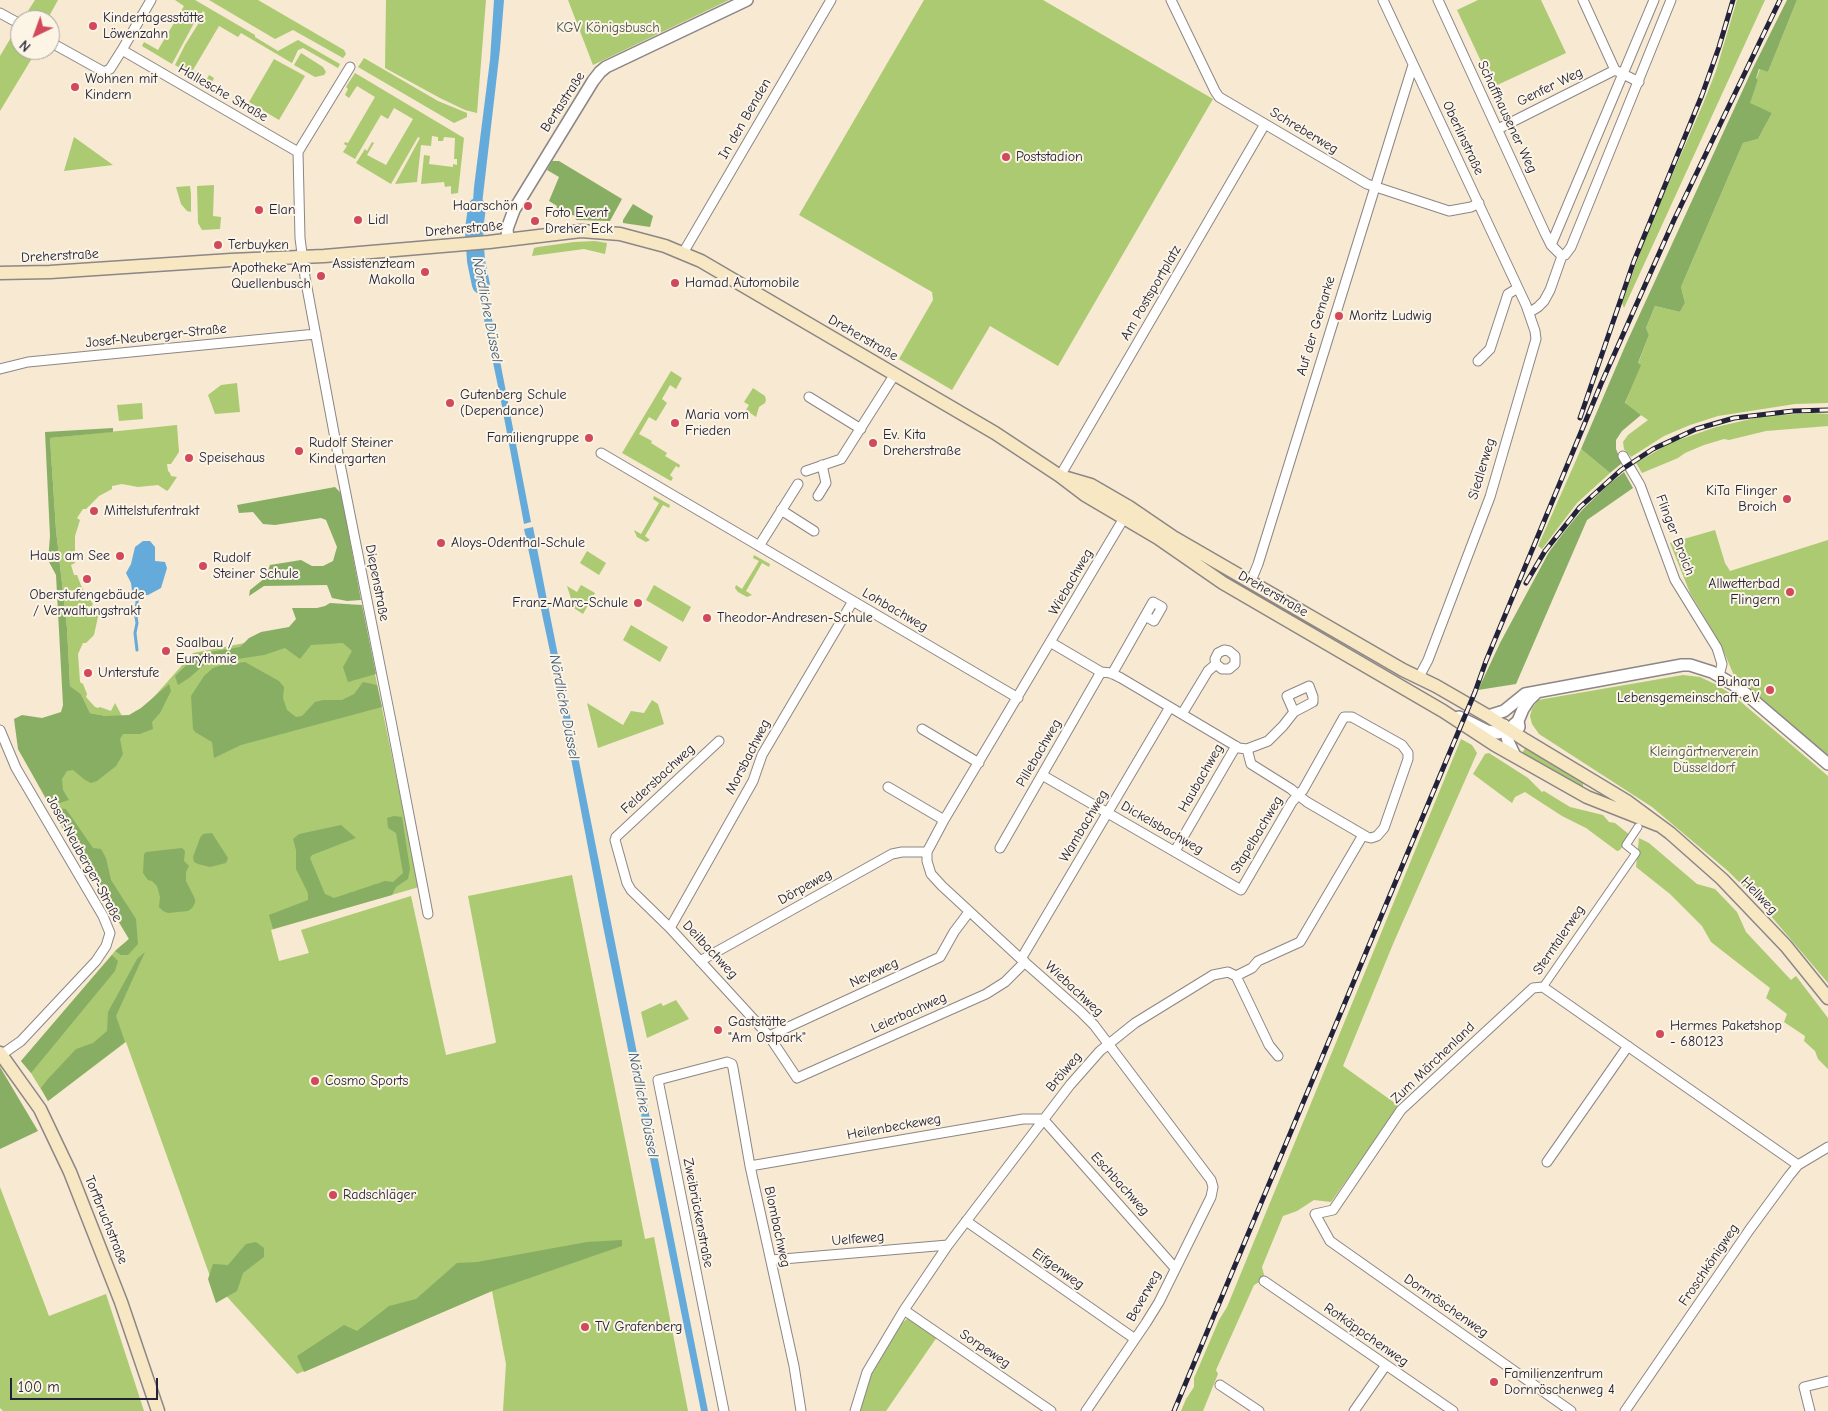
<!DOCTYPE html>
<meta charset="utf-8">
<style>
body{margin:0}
#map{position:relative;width:1828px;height:1411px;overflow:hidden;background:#f7e9d2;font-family:"Comic Neue",sans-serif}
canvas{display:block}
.north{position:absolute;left:10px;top:10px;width:50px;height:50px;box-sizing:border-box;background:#fcf5e5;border:1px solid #a5a1a1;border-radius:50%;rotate:222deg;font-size:14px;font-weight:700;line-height:20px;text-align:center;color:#22223b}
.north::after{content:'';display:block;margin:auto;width:18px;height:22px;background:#d1495b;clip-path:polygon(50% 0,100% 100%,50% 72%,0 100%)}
.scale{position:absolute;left:10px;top:1378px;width:148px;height:22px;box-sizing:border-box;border:2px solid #22223b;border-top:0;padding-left:6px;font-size:15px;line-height:18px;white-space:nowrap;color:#22223b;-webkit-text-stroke:4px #fcf5e5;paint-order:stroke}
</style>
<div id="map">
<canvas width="1828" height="1411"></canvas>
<div class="north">N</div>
<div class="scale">100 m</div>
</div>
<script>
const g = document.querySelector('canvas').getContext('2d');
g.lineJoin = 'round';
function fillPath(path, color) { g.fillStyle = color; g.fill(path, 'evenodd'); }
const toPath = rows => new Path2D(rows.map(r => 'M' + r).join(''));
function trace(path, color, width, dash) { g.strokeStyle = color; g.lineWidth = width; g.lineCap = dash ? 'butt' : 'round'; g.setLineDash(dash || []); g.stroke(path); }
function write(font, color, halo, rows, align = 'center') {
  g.font = font + ' "Comic Neue",sans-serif'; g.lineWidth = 4; g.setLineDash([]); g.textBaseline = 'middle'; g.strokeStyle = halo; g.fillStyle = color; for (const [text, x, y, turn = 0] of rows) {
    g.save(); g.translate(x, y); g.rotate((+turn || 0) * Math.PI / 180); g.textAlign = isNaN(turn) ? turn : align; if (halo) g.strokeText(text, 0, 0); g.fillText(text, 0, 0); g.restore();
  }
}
const green = toPath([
 [35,0,58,0,47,20,43,20,28,11],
 [175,0,195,0,255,35,255,37,278,51,298,40,340,64,338,68,303,48,298,50,292,63,241,33,238,37,219,26,193,70,207,79,209,75,214,78,210,86,175,65,185,45,205,13,203,11,194,23,172,64,142,46,144,42,158,50,184,6],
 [209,0,258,0,344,50,346,54,343,58,293,30,275,39],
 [386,0,486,0,477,113,465,110,440,98,385,68],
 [568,0,729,0,593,65],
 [924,0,1043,0,1213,99,1058,366,990,326,952,390,899,359,933,300,932,292,799,215],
 [1478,0,1541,0,1566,53,1493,87,1457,10],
 [1737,0,1765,0,1624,308,1622,303,1647,233,1703,104,1716,71],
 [1797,0,1828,0,1828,403,1795,404,1718,416,1690,425,1664,436,1631,457,1624,449,1623,442,1628,435,1648,420,1625,404,1640,365,1638,364,1649,335,1646,328,1655,306,1680,312,1685,303,1681,287,1743,143,1758,139,1772,113,1749,104,1758,80,1756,79,1760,69,1768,72],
 [19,24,20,50,37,50,0,111,0,56],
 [301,53,323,67,326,72,324,75,315,77,294,65],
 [364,58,438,101,467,113,467,117,454,123,358,67],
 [274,59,305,76,279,120,249,102],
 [355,73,464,138,458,193,451,194,451,186,445,187,444,182,421,184,424,155,430,156,429,164,453,167,453,164,457,165,457,159,454,159,455,138,444,137,443,141,438,141,438,137,432,136,431,146,421,145,417,182,395,184,420,138,418,137,391,184,356,163,365,149,367,151,372,142,374,143,367,155,386,165,413,119,394,108,388,119,381,115,355,159,343,152,347,146,344,144,345,142,348,143,375,97,357,86,349,98,345,95,348,89,346,87],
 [74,137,113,165,64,171],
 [214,185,213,216,221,217,220,229,202,230,198,223,197,186],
 [190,186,191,194,191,212,187,211,181,204,176,187],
 [595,241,607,243,605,254,584,249,532,256,534,248,538,247,574,242],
 [671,371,682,378,676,389,670,385,662,399,667,403,656,421,649,417,639,434,652,441,651,443,667,453,665,456,680,465,679,468,676,466,670,475,673,478,671,481,622,453],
 [237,383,240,412,215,414,208,395,221,385],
 [753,388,765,396,766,400,765,403,759,407,756,417,746,410,749,405,744,402],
 [142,403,143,419,119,421,117,405],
 [1812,413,1828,414,1828,426,1766,431,1729,440,1724,439,1704,445,1685,453,1678,458,1642,473,1636,463,1670,443,1716,427,1764,416],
 [177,425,179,452,171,464,167,464,168,471,170,473,171,476,177,477,169,489,167,491,158,485,138,487,122,484,112,486,112,489,99,496,86,509,83,509,77,518,80,520,75,536,75,563,71,565,74,575,77,575,82,588,93,604,92,606,99,612,94,635,86,643,83,643,78,654,80,682,83,684,87,694,86,697,95,707,98,708,100,707,111,711,115,703,122,716,106,716,90,713,81,694,70,686,67,628,56,530,50,438],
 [1581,449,1610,473,1577,503,1542,549,1538,546],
 [654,496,670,505,669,508,663,505,645,536,650,540,646,542,637,537,634,530,641,534,659,503,653,499],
 [1715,530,1725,563,1730,571,1828,540,1828,757,1735,678,1721,645,1690,593,1670,543],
 [587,551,606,563,599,575,580,563],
 [754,555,770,564,769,567,762,563,746,591,752,595,747,597,738,592,735,588,736,585,742,589,759,561,753,558],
 [581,585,595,593,583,614,574,608,567,586,577,592],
 [654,585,691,607,683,622,646,600],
 [359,621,364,621,419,887,271,930,279,961,309,953,301,930,411,896,446,1055,495,1043,496,1042,468,896,572,875,645,1239,654,1237,688,1411,503,1411,506,1364,492,1291,297,1374,211,1279,126,1042,48,1101,31,1073,21,1061,115,951,129,939,18,749,128,726,193,653],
 [631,625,668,647,660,662,623,640],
 [1683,675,1700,677,1717,685,1734,696,1828,776,1828,983,1758,901,1728,871,1652,807,1539,734,1532,724,1530,716,1532,709,1538,700],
 [652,700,658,704,664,724,598,748,587,703,623,725,631,711,644,713],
 [1461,739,1472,745,1477,753,1393,944,1343,1066,1399,1106,1331,1202,1314,1200,1297,1211,1283,1216,1262,1267,1265,1279,1254,1285,1216,1370,1218,1374,1203,1411,1181,1411,1186,1399,1194,1387,1194,1378,1219,1320,1227,1307],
 [1526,747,1583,782,1583,786,1580,787,1522,753],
 [1489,753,1528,778,1542,792,1544,791,1570,807,1603,815,1609,822,1615,823,1630,835,1620,850,1617,851,1586,828,1562,816,1525,792,1515,797,1512,803,1473,774,1485,754],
 [1639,838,1649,843,1697,884,1715,889,1737,912,1746,932,1791,980,1796,976,1828,1018,1828,1069,1818,1059,1815,1051,1804,1041,1805,1036,1784,1022,1787,1014,1766,998,1770,988,1711,942,1702,926,1670,894,1636,867],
 [676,1000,689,1019,647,1038,641,1012,661,1003,663,1006],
 [0,1187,49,1316,106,1294,144,1411,3,1411,0,1408],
 [908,1318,937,1337,886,1411,859,1411,866,1380,902,1323]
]);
const forest = toPath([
 [1787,0,1797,0,1768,72,1759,69,1756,78,1758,80,1750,103,1772,113,1758,139,1743,143,1681,287,1685,303,1680,312,1655,306,1646,328,1649,335,1638,363,1641,365,1625,403,1641,415,1622,431,1616,440,1616,449,1622,463,1610,473,1581,449,1626,344,1752,70],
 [552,161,559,161,622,199,610,221,576,220,575,216,556,209,557,206,549,201,559,177,547,170],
 [633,204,653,216,650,227,623,223,623,220],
 [113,428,113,432,50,438,56,530,67,628,70,686,81,694,90,713,106,716,129,715,141,708,169,684,171,691,160,713,152,722,153,729,140,734,123,734,120,739,123,754,116,766,97,781,91,783,85,780,73,770,67,771,62,779,63,790,69,800,50,806,18,749,14,719,22,715,42,718,61,712,63,705,56,575,48,560,50,536,45,432],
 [1624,472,1633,488,1587,520,1516,684,1478,690,1500,643,1549,552,1564,532,1582,510,1609,484],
 [335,487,341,493,361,600,347,601,332,598,327,585,264,586,249,596,250,590,265,578,270,565,301,560,312,566,323,566,333,561,337,547,326,520,321,518,275,525,263,524,253,512,239,513,237,505],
 [330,603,362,605,376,674,348,682,343,667,352,651,343,643,311,645,300,659,285,648,264,655,205,664,189,678,178,685,175,676,198,654,240,647,249,638,261,632,289,627,296,619,292,608,317,608,325,606],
 [245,662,279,681,284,687,283,698,287,710,296,717,302,716,315,702,323,700,342,700,354,694,363,682,377,685,382,707,241,745,214,758,212,742,195,732,193,729,191,696,204,676,213,668,222,665],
 [50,807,66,809,93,848,101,849,106,858,111,880,136,919,138,944,128,955,121,955,115,951,129,939],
 [394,816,402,817,410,869,408,879,396,887,392,895,273,929,269,915,308,900,308,893,296,869,296,850,293,839,299,834,341,825,356,838,312,855,310,858,325,894,334,898,385,881,393,882,403,873,396,833,388,828,387,818],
 [212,833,228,858,226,863,210,867,198,864,194,862,193,857,200,838,203,834],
 [182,848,185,851,184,861,189,866,186,872,186,881,195,899,195,903,192,908,188,911,168,913,163,911,159,907,160,897,157,886,152,881,148,880,143,873,144,854,146,852],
 [145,952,116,1016,125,1042,48,1101,41,1088,47,1080,76,1049,93,1043,107,1031,108,1012,137,959],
 [112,955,118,961,115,971,31,1073,21,1061],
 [0,1067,38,1131,0,1149],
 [622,1240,622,1246,492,1291,304,1372,297,1356,344,1325,357,1331,389,1306,416,1299,457,1263,477,1262,587,1242],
 [256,1242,264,1248,264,1257,243,1273,237,1291,216,1303,208,1279,213,1264,228,1265,246,1244]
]);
const water = toPath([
 [494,0,504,0,500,49,479,230,471,230,474,187,490,60],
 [472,262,481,262,531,522,524,524,500,396],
 [533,527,546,595,708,1411,701,1411,694,1376,603,926,556,680,524,529],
 [143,541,150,541,155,547,155,561,165,562,167,568,161,588,148,595,137,595,132,591,131,583,126,573,131,564,135,547]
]);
const stream = toPath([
 [137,595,137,603,135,611,137,623,135,633,137,650]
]);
const river = toPath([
 [477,207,474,230,476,261,481,285]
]);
const pedestrian = toPath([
 [1543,987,1636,853,1626,845,1638,827]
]);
const minor = toPath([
 [1171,0,1215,91,1219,97,1367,184,1449,211,1471,207,1479,203],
 [1383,0,1526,305,1535,331,1536,339,1490,497,1428,660,1419,677],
 [1438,0,1545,233,1551,245,1562,256,1550,290,1544,301,1538,307,1530,312],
 [1583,0,1615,70,1639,82],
 [0,13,20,24],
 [50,42,104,72,110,69,122,50,298,152],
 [122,50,151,0],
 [1498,129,1615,70],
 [298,152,300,238,305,277,337,449,391,721,428,914],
 [298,152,350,67],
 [1551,245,1654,0],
 [683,253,831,0],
 [1562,256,1565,255,1571,247,1671,0],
 [1478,361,1490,349,1508,294,1518,288],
 [0,369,28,362,316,334],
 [809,397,861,429],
 [601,453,1018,698],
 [1623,456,1640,485,1675,580,1717,648,1722,664,1719,676],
 [806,471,841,459,895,374],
 [1065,478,1060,476,1265,124],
 [818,496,826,483,822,465],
 [781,510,814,531],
 [759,546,798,484],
 [1251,581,1258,564,1413,65],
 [1050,642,1101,672,1111,673,1121,678,1239,748,1247,749,1268,741,1283,726,1294,712,1313,702,1313,697,1309,686,1287,696,1294,712],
 [1112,674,1153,602,1162,607,1154,621,1145,616],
 [1182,714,1208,671,1216,664,1215,659,1218,653,1224,650,1229,651,1235,656,1235,664,1229,669,1222,669,1216,664],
 [922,729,979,763],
 [0,730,16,768,103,916,110,933,106,946,96,961,21,1041,1,1055],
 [719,741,616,837,615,840,627,883,631,890,670,928,769,1036,797,1078,986,994,1005,982,1025,962],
 [1042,775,1241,890,1292,802,1298,795,1303,790,1344,717,1352,717,1402,745,1408,753,1408,759,1384,828,1377,836,1371,838,1367,837,1307,802,1298,795,1291,789,1251,764,1247,749],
 [888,787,944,820],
 [1000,848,1101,672],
 [1175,851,1236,746],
 [670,928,753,781,762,755,853,601],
 [1021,959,1170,707],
 [700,961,892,854,902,852,927,852],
 [1236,976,1252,968,1258,961,1300,942,1363,835],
 [1236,976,1269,1045,1278,1056],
 [769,1036,940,957,954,932,969,912],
 [1547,1162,1628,1046],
 [750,1166,1023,1119,1043,1119,1175,1268],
 [966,1221,1135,1339],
 [771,1260,948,1245],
 [1264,1281,1453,1411],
 [904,1310,1051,1411],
 [1220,1385,1259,1411],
 [724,1411,658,1080,727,1062,732,1064,733,1068,750,1166,794,1366,801,1411],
 [855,1411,867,1372,904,1310,948,1245,1070,1085,1100,1051,1135,1023,1213,975,1228,972,1236,976],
 [1086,1411,1146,1323,1159,1302,1211,1197,1213,1187,1211,1180,1094,1025,1080,1011,1021,959,942,886,931,874,927,861,927,852,944,820,1124,518],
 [1354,1411,1386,1365],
 [1571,1411,1330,1241,1315,1214,1333,1210,1401,1110,1533,988,1543,987,1798,1165],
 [1625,1411,1750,1229,1789,1176,1798,1165,1828,1147],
 [1810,1411,1804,1387,1828,1381]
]);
const tertiary = toPath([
 [508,240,507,229,514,210,593,81,600,72,606,67,747,0],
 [1488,716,1504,711,1525,694,1682,665,1690,665,1712,672,1739,688,1828,764],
 [1459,717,1487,731,1498,733,1507,731,1518,721],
 [1504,725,1508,741,1515,756],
 [1519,727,1518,721,1523,709,1529,700,1537,692]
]);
const secondary = toPath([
 [0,273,50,272,231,260,324,256,489,242,581,231,620,234,665,246,701,261,995,433,1060,476,1085,495,1158,538,1223,583,1443,711,1495,745,1587,797,1658,825],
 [1067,478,1091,485,1129,507,1173,537,1403,670,1436,686,1488,716,1525,740,1628,802,1670,833,1722,879,1786,946,1828,998],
 [0,1053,40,1109,70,1172,121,1302,158,1411]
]);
const rail = toPath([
 [1580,418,1634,261,1702,95,1719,47,1733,0],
 [1526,583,1545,551,1580,507,1621,470,1653,449,1696,429,1734,418,1793,411,1828,410],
 [1174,1411,1475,692,1486,661,1601,384,1674,220,1780,0]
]);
const markers = [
 [93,26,5,"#d1495b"],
 [75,87,5,"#d1495b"],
 [1006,157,5,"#d1495b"],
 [528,206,5,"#d1495b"],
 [259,210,5,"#d1495b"],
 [358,220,5,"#d1495b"],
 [535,221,5,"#d1495b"],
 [218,245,5,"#d1495b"],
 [425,272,5,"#d1495b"],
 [321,276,5,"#d1495b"],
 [675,283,5,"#d1495b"],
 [1339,316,5,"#d1495b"],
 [450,403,5,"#d1495b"],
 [675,423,5,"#d1495b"],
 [589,438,5,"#d1495b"],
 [873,443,5,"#d1495b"],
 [299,451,5,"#d1495b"],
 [189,458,5,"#d1495b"],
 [1787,499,5,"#d1495b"],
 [94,511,5,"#d1495b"],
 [441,543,5,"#d1495b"],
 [120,556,5,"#d1495b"],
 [203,566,5,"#d1495b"],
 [87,579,5,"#d1495b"],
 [1790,592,5,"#d1495b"],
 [638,603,5,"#d1495b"],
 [707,618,5,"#d1495b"],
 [166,651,5,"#d1495b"],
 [88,673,5,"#d1495b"],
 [1770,690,5,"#d1495b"],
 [718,1030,5,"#d1495b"],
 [1660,1034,5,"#d1495b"],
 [315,1081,5,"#d1495b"],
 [333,1195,5,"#d1495b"],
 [585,1327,5,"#d1495b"],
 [1494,1382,5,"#d1495b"]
];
const poiNames = [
 ["Kindertagesstätte",103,18],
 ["Löwenzahn",103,34],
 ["Wohnen mit",85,79],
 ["Kindern",85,95],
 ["Poststadion",1016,157],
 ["Haarschön",518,206,"right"],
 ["Elan",269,210],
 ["Foto Event",545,213],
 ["Dreher Eck",545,229],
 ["Lidl",368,220],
 ["Terbuyken",228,245],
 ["Assistenzteam",415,264,"right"],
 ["Makolla",415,280,"right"],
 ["Apotheke Am",311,268,"right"],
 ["Quellenbusch",311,284,"right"],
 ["Hamad Automobile",685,283],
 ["Moritz Ludwig",1349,316],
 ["Gutenberg Schule",460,395],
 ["(Dependance)",460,411],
 ["Maria vom",685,415],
 ["Frieden",685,431],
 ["Ev. Kita",883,435],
 ["Dreherstraße",883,451],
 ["Familiengruppe",579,438,"right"],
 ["Rudolf Steiner",309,443],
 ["Kindergarten",309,459],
 ["Speisehaus",199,458],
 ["KiTa Flinger",1777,491,"right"],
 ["Broich",1777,507,"right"],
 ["Mittelstufentrakt",104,511],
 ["Aloys-Odenthal-Schule",451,543],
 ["Haus am See",110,556,"right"],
 ["Rudolf",213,558],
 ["Steiner Schule",213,574],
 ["Allwetterbad",1780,584,"right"],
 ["Flingern",1780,600,"right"],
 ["Oberstufengebäude",87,595,"center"],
 ["/ Verwaltungstrakt",87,611,"center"],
 ["Franz-Marc-Schule",628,603,"right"],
 ["Theodor-Andresen-Schule",717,618],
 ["Saalbau /",176,643],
 ["Eurythmie",176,659],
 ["Unterstufe",98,673],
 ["Buhara",1760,682,"right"],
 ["Lebensgemeinschaft e.V.",1760,698,"right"],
 ["Gaststätte",728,1022],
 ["\"Am Ostpark\"",728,1038],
 ["Hermes Paketshop",1670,1026],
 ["- 680123",1670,1042],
 ["Cosmo Sports",325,1081],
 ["Radschläger",343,1195],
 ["TV Grafenberg",595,1327],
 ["Familienzentrum",1504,1374],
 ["Dornröschenweg 4",1504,1390]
];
const parkNames = [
 ["KGV Königsbusch",608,28],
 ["Kleingärtnerverein",1704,752],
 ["Düsseldorf",1704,768]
];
const streetNames = [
 ["Genfer Weg",1550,87,-26],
 ["Hallesche Straße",223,93,30],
 ["Bertastraße",563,102,-57],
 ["Schaffhausener Weg",1507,117,65],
 ["In den Benden",745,119,-60],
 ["Schreberweg",1304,131,31],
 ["Oberlinstraße",1463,138,65],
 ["Dreherstraße",464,229,-5],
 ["Dreherstraße",60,256,-3],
 ["Am Postsportplatz",1151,293,-60],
 ["Auf der Gemarke",1316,326,-73],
 ["Josef-Neuberger-Straße",156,336,-6],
 ["Dreherstraße",863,338,30],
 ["Siedlerweg",1482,469,-73],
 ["Flinger Broich",1675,535,69],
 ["Wiebachweg",1071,582,-60],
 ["Diepenstraße",377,583,79],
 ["Dreherstraße",1273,594,30],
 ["Lohbachweg",895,610,30],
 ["Pillebachweg",1039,753,-60],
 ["Morsbachweg",748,757,-63],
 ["Haubachweg",1201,778,-60],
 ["Feldersbachweg",658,779,-43],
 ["Wambachweg",1084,826,-59],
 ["Dickelsbachweg",1162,828,30],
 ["Stapelbachweg",1257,835,-59],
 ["Josef-Neuberger-Straße",84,859,61],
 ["Dörpeweg",805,887,-29],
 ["Hellweg",1759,896,46],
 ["Sterntalerweg",1559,940,-56],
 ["Deilbachweg",710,950,47],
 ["Neyeweg",874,973,-25],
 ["Wiebachweg",1074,989,43],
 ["Leierbachweg",909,1013,-24],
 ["Zum Märchenland",1433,1063,-44],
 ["Brölweg",1064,1072,-50],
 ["Heilenbeckeweg",894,1127,-10],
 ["Eschbachweg",1120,1184,48],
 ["Zweibrückenstraße",698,1213,79],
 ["Torfbruchstraße",106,1220,68],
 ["Blombachweg",777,1227,78],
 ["Uelfeweg",858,1239,-5],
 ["Froschkönigweg",1709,1265,-56],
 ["Eifgenweg",1058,1269,35],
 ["Beverweg",1144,1296,-61],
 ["Dornröschenweg",1446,1306,35],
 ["Rotkäppchenweg",1366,1335,35],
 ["Sorpeweg",985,1349,34]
];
const waterNames = [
 ["Nördliche Düssel",487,310,79],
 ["Nördliche Düssel",564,707,79],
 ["Nördliche Düssel",643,1105,79]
];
fillPath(green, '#abca72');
fillPath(forest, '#88ae64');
fillPath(water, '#64aada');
trace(stream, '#64aada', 3);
trace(river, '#64aada', 18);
trace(pedestrian, '#8c8686', 9);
trace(minor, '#8c8686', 11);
trace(tertiary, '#8c8686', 14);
trace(secondary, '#8c8686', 15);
trace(pedestrian, '#fff', 7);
trace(minor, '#fff', 9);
trace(tertiary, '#fff', 11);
trace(secondary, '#f7e8c3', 12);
trace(rail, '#22223b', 5);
trace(rail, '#fcf5e5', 3, [9]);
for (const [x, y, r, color] of markers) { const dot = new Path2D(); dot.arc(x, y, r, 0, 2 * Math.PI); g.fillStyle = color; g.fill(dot); trace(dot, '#fcf5e5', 2); }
write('14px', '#22223b', '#fcf5e5', poiNames, 'left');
write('14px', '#4b544c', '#fcf5e5', parkNames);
write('14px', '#22223b', '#fcf5e5', streetNames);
write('italic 15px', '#3c587b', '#fcf5e5', waterNames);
</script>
